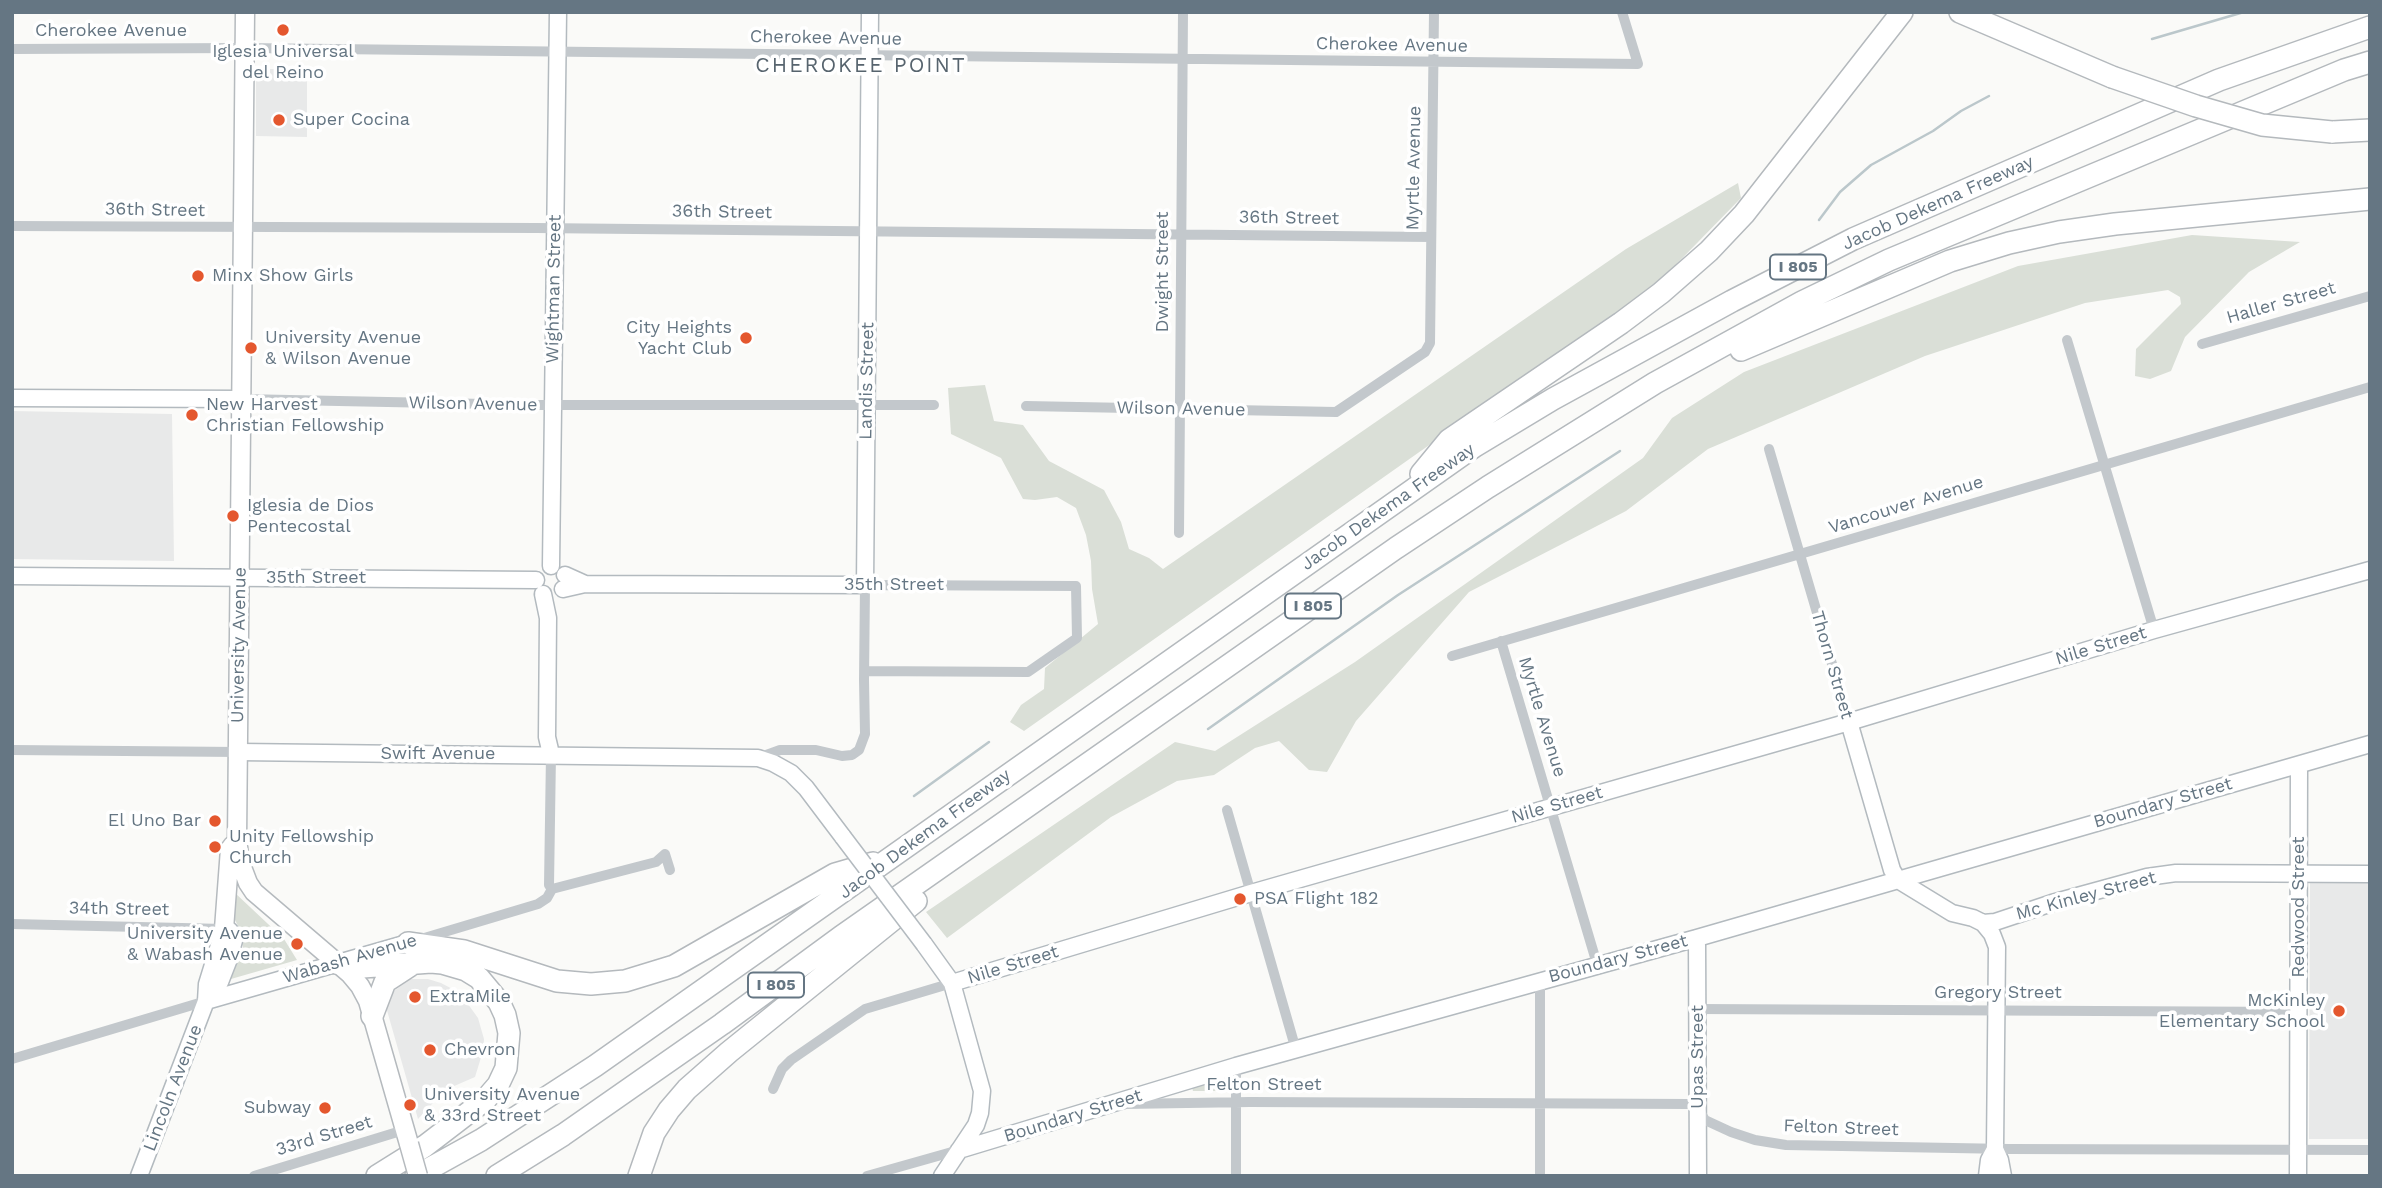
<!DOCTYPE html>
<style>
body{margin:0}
#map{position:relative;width:2382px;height:1188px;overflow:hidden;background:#fafaf8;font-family:"Work Sans",sans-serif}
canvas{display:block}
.frame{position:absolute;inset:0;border:14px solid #657683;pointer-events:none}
</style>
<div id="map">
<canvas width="2382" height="1188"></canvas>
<div class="frame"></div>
</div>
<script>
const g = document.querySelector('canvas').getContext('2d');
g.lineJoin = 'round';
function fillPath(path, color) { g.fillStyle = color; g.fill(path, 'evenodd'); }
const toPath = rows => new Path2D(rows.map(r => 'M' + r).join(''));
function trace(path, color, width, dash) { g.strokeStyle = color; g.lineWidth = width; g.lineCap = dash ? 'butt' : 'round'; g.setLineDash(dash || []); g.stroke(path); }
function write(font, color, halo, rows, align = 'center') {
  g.font = font + ' "Work Sans",sans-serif'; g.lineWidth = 7; g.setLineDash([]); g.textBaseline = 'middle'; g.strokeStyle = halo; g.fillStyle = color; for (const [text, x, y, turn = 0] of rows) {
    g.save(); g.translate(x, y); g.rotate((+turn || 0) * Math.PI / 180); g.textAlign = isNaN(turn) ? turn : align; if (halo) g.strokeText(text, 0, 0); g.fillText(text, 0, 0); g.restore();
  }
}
const built = toPath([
 [256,69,307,69,307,137,256,136],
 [12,411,172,414,174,561,12,559],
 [2310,882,2370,883,2370,1139,2309,1139],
 [410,979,428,979,441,983,460,993,478,1018,484,1039,483,1051,475,1077,445,1090,418,1119,386,1007,394,991]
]);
const green = toPath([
 [1738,183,1741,198,1656,285,1024,731,1010,722,1021,705,1044,689,1045,668,1098,624,1092,589,1091,561,1086,535,1076,508,1057,497,1035,500,1023,499,1001,458,951,434,948,388,985,385,994,421,1023,425,1049,461,1104,490,1121,522,1129,549,1149,558,1163,569,1626,249],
 [2192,235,2300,242,2249,272,2185,337,2171,371,2150,379,2135,376,2136,349,2181,304,2180,297,2168,290,2085,303,1925,356,1708,449,1626,511,1469,592,1356,721,1327,772,1309,770,1279,741,1255,748,1214,775,1177,781,1111,817,947,938,926,912,1175,742,1215,751,1355,662,1643,458,1672,418,1744,372,2018,266],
 [234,892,284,939,297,960,231,979,243,947,241,932,231,912],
 [1223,1076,1229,1078,1228,1091,1193,1091,1191,1085]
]);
const stream = toPath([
 [2152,39,2244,12],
 [1819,220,1840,192,1871,165,1933,131,1961,111,1989,96],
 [1208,729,1398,595,1620,451],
 [914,796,989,742]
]);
const street = toPath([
 [12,49,245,48,1638,64,1622,12],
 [12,226,536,228,1431,237],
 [2067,340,2154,630],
 [2202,344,2370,296],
 [241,399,534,405,934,405],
 [1026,406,1336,412,1425,352,1430,343,1434,12],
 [1769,449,1849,722],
 [1179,533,1183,12],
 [1501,641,1597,964],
 [1452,656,2370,387],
 [12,750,238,752],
 [551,754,549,885,552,889],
 [758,758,780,750,816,750,842,756,852,755,859,750,865,734,864,680,865,585,1076,586,1077,638,1028,672,864,671],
 [1227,810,1296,1050],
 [12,924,224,929],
 [421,939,538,904,547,898,552,889,656,862,665,854,670,870],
 [1698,1009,2299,1012],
 [12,1059,206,1001],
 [1236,1066,1236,1176],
 [773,1089,782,1069,791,1060,865,1009,952,983],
 [1124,1104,1250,1102,1689,1104,1698,1109,1705,1120,1731,1132,1755,1140,1786,1145,2009,1149,2370,1150],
 [254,1176,404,1130],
 [867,1176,959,1150],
 [1540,1176,1540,980]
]);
const secondary = toPath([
 [12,398,241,399],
 [551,566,558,12],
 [565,575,585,584],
 [12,576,536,580],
 [563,589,585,584,865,585,870,12],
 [543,594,548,618,547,737,551,754],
 [1849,722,1892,870,1898,880,1952,913,1973,918,1983,923,1995,922,2052,903,2147,877,2176,873,2370,874],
 [238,752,758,758,773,763,791,773,806,788,843,837],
 [1983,923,1992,934,1997,947,1995,1149,2000,1160,2003,1176],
 [1697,938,1698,1176],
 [924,944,952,983,982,1091,980,1113,976,1125,942,1176],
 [952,983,1251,893,1849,722,2154,630,2370,570],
 [206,1001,408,943],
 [959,1150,1236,1066,1697,938,2370,744],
 [139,1176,206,1001,220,982,229,959,235,937,229,930,224,929,207,984,206,1001],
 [1987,1176,1989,1160,1995,1149],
 [2298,1176,2299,765]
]);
const primary = toPath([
 [245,12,237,839,240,862,248,883,254,892,350,974,360,986,368,1001,409,1144],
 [224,929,230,849,233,845]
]);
const highway = toPath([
 [1960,12,2112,77],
 [2332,132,2370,130],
 [1741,350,1950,261,2009,243,2059,232,2115,224,2370,199],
 [1421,474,1449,440,1621,323,1661,293,1709,251,1744,214,1902,12],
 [408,943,464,951,557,981,591,984,625,981,674,966,835,874,873,863],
 [336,963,363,967,431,962,442,963,466,970,479,978,499,1002,505,1015,509,1033,506,1068,498,1085,485,1100,425,1146,377,1176],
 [372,1016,385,982,411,965],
 [416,1176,481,1140,595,1066,1475,446,1553,399,1732,301,1853,239,2219,80,2370,27],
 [497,1176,563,1135,722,1024,842,936,1396,548,1488,487,1655,383,1802,302,1889,260,2344,70,2370,62],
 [639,1176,654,1133,669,1110,687,1089,729,1052,916,901]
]);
const secondaryBridge = toPath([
 [843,837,924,944]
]);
const primaryBridge = toPath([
 [409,1144,418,1176]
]);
const highwayBridge = toPath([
 [2112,77,2196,106,2262,125,2332,132]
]);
const markers = [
 [283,30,7,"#e4572e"],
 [279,120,7,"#e4572e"],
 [198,276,7,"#e4572e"],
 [746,338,7,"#e4572e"],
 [251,348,7,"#e4572e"],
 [192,415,7,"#e4572e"],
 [233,516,7,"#e4572e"],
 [215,821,7,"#e4572e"],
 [215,847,7,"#e4572e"],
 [1240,899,7,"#e4572e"],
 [297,944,7,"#e4572e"],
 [415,997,7,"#e4572e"],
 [2339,1011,7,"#e4572e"],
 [430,1050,7,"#e4572e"],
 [410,1105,7,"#e4572e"],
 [325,1108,7,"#e4572e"]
];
const shields = [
 [1798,267,56],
 [1313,606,56],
 [776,985,56]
];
const shieldNames = [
 ["I 805",1798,267],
 ["I 805",1313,606],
 ["I 805",776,985]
];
const streetNames = [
 ["Cherokee Avenue",111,31],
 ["Cherokee Avenue",826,38,1],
 ["Cherokee Avenue",1392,45,1],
 ["Myrtle Avenue",1414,168,-89],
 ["Jacob Dekema Freeway",1938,203,-24],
 ["36th Street",155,210,1],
 ["36th Street",722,212,1],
 ["36th Street",1289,218,1],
 ["Dwight Street",1163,272,-90],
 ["Wightman Street",554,289,-89],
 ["Haller Street",2281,303,-16],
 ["Landis Street",867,381,-89],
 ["Wilson Avenue",473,404,1],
 ["Wilson Avenue",1181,409,1],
 ["Vancouver Avenue",1906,505,-17],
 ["Jacob Dekema Freeway",1388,507,-35],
 ["35th Street",316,578],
 ["35th Street",894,585],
 ["University Avenue",239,645,-89],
 ["Nile Street",2101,646,-17],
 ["Thorn Street",1832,665,74],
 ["Myrtle Avenue",1542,717,73],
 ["Swift Avenue",438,754],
 ["Boundary Street",2163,803,-16],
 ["Nile Street",1557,805,-16],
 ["Jacob Dekema Freeway",925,834,-36],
 ["Mc Kinley Street",2086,896,-15],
 ["Redwood Street",2299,907,-90],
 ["34th Street",119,909,1],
 ["Wabash Avenue",350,959,-16],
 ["Boundary Street",1618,959,-15],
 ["Nile Street",1013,965,-17],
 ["Gregory Street",1998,993],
 ["Upas Street",1698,1057,-90],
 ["Felton Street",1264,1085],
 ["Lincoln Avenue",173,1088,-69],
 ["Boundary Street",1073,1116,-17],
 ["Felton Street",1841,1128,2],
 ["33rd Street",324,1136,-17]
];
const poiNames = [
 ["Iglesia Universal",283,52,"center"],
 ["del Reino",283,73,"center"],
 ["Super Cocina",293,120],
 ["Minx Show Girls",212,276],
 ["City Heights",732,328,"right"],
 ["Yacht Club",732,349,"right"],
 ["University Avenue",265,338],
 ["& Wilson Avenue",265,359],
 ["New Harvest",206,405],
 ["Christian Fellowship",206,426],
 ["Iglesia de Dios",247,506],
 ["Pentecostal",247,527],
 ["El Uno Bar",201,821,"right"],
 ["Unity Fellowship",229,837],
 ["Church",229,858],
 ["PSA Flight 182",1254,899],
 ["University Avenue",283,934,"right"],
 ["& Wabash Avenue",283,955,"right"],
 ["ExtraMile",429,997],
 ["McKinley",2325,1001,"right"],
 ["Elementary School",2325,1022,"right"],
 ["Chevron",444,1050],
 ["University Avenue",424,1095],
 ["& 33rd Street",424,1116],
 ["Subway",311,1108,"right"]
];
const quarterNames = [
 ["CHEROKEE POINT",861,66]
];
fillPath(built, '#e8e9e9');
fillPath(green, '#dadfd7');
trace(stream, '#bbc7cb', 2.5);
trace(secondary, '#b3babf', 19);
trace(primary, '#b5babe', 21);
trace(highway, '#b4b9bd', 24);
trace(street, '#c3c8cc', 10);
trace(secondary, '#fff', 16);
trace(primary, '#fff', 18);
trace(highway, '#fff', 21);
trace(secondaryBridge, '#b3babf', 19, []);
trace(primaryBridge, '#b5babe', 21, []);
trace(highwayBridge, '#b4b9bd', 24, []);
trace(secondaryBridge, '#fff', 16);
trace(primaryBridge, '#fff', 18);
trace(highwayBridge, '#fff', 21);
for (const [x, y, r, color] of markers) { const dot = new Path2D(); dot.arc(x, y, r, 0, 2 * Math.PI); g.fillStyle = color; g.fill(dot); trace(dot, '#fff', 2.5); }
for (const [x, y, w] of shields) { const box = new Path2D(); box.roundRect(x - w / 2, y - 12.5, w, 25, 5); g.fillStyle = '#fff'; g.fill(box); trace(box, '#657683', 2); }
write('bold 16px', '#657683', null, shieldNames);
write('18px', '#657683', '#fff', streetNames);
write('18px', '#657683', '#fff', poiNames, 'left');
g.letterSpacing = '2px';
write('21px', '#57646e', '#fff', quarterNames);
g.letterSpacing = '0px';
</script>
